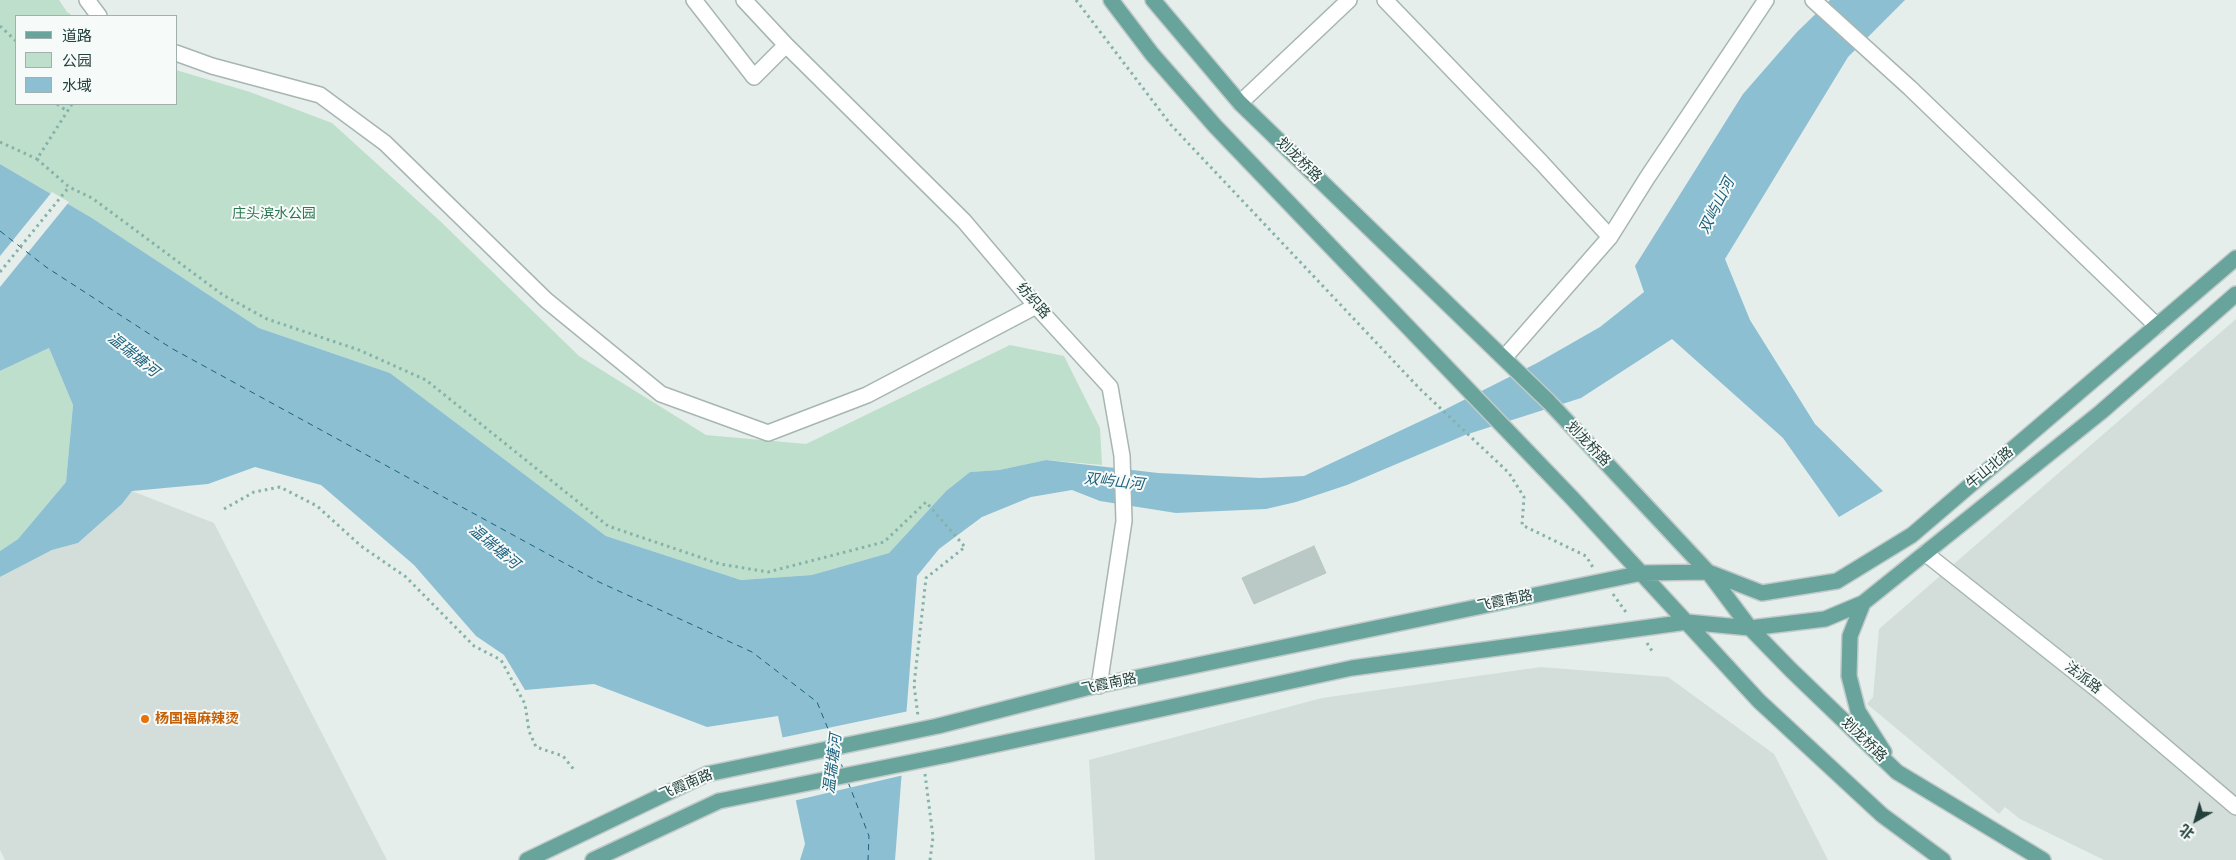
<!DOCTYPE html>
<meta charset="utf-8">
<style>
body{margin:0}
#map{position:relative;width:2236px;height:860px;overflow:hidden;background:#e5eeeb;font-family:Manrope,"Noto Sans SC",sans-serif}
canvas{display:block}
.legend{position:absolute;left:15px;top:15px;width:162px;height:90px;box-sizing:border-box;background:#f6faf8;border:1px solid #a2b0ad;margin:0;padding:6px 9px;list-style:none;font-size:15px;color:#23403c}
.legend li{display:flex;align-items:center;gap:10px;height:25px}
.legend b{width:25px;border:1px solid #a2b0ad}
.north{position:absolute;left:2171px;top:795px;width:50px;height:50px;-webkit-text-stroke:4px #f6faf8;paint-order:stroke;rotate:218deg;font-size:14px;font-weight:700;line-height:20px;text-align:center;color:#23403c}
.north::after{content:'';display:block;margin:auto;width:18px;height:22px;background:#23403c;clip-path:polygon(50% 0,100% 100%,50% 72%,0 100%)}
</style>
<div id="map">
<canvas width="2236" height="860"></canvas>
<ul class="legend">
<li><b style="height:6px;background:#69a49c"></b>道路</li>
<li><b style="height:14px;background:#bedfcb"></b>公园</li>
<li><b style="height:14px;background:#8dbfd3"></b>水域</li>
</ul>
<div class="north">北</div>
</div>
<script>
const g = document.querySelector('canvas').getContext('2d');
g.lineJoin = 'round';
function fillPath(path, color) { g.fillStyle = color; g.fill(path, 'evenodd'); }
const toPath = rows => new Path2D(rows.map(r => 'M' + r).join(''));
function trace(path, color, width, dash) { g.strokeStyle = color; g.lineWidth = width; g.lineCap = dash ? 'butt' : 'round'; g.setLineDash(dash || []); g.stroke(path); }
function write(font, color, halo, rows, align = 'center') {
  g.font = font + ' Manrope,"Noto Sans SC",sans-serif'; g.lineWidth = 4; g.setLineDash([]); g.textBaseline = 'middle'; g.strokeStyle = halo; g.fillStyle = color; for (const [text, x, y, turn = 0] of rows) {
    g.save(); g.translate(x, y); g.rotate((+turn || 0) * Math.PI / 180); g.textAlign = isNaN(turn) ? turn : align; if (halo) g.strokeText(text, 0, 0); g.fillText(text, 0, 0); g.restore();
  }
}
const built = toPath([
 [2236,319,2236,860,2104,860,2020,819,2005,807,1999,814,1867,704,1873,697,1879,629],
 [132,491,214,523,387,860,5,860,0,850,0,577,52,550,78,543,122,504],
 [1541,667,1668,677,1774,754,1828,860,1095,860,1089,760,1322,698]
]);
const green = toPath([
 [0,0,59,0,67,12,73,16,16,16,16,104,176,104,176,70,250,92,332,123,440,221,579,356,706,435,806,444,1010,345,1064,356,1100,428,1102,465,1046,460,999,470,970,472,946,491,889,553,813,575,741,580,606,536,390,373,259,328,92,218,0,164],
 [49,348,73,405,66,482,18,539,0,551,0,371]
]);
const water = toPath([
 [1830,0,1905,0,1848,57,1725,259,1750,320,1815,424,1883,491,1839,517,1783,438,1672,339,1581,398,1465,435,1347,485,1296,502,1266,509,1176,513,1100,501,1072,490,1031,497,982,517,939,549,917,576,895,860,800,860,805,844,778,716,707,727,594,684,525,690,504,655,476,636,414,565,321,485,255,467,208,484,132,491,122,504,78,543,52,550,0,577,0,551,18,539,66,482,73,405,49,348,0,371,0,164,92,218,259,328,390,373,606,536,741,580,812,575,889,553,946,491,970,472,999,470,1046,460,1158,473,1260,478,1304,476,1440,412,1537,363,1600,327,1644,292,1635,266,1743,94,1797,32]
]);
const pier = toPath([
 [52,192,69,202,0,287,0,256],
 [909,711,904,775,793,801,780,738]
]);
const ferry = toPath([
 [0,231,46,267,171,348,599,582,752,652,817,702,833,741],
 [838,754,843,769],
 [848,782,869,836,868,860]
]);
const building = toPath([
 [1314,546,1326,573,1254,604,1242,578,1314,546]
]);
const path = toPath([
 [1076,0,1171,125,1420,389,1509,473,1524,497,1522,525,1586,556,1594,569],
 [0,26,16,41],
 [57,104,67,111],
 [72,104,37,159,69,187,92,198,223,295,267,319,359,350,426,380,608,526,720,564,768,572,884,542,926,502,965,547,926,578,914,685,918,716],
 [0,142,37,159],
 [0,272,69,187],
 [224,509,254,492,280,487,317,506,361,546,406,577,474,646,501,660,525,704,529,731,536,747,563,756,575,771],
 [1613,594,1628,615],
 [1647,643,1652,651],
 [925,774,933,837,930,860]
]);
const minor = toPath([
 [87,0,99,16],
 [694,0,754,77,786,45],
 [744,0,786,45,964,221,1036,306,1110,387,1122,456,1124,521,1099,686],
 [1385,0,1541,162,1610,237],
 [1813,0,1910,88,2157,326],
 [176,53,212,66,320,95,385,143,546,300,661,394,768,433,867,395,1036,306],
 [1240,103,1349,0],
 [1504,358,1610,237,1647,178,1766,0],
 [1925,553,2103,694,2236,807]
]);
const major = toPath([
 [1111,0,1152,54,1215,126,1572,498,1759,701,1882,815,1943,860],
 [1153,0,1240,103,1549,402,1708,572,1750,628,1791,670,1897,772,2043,860],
 [1863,603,1850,636,1849,676,1858,711,1884,752],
 [938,726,1086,688,1642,573,1708,572,1762,593,1837,581,1912,535,2236,258],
 [947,755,1352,668,1687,622,1750,628,1825,619,1863,603,2101,412,2236,294],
 [527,860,707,774],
 [593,860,719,801]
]);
const majorBridge = toPath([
 [707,774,938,726],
 [719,801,947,755]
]);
const markers = [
 [145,719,5,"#e8710a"]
];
const streetNames = [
 ["划龙桥路",1299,160,44],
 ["纺织路",1033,301,49],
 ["划龙桥路",1588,444,46],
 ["牛山北路",1990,468,-40],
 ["飞霞南路",1505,601,-12],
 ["法派路",2083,678,38],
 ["飞霞南路",1109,684,-12],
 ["划龙桥路",1864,740,44],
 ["飞霞南路",686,785,-23]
];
const parkNames = [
 ["庄头滨水公园",274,214]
];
const foodNames = [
 ["杨国福麻辣烫",155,719]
];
const waterNames = [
 ["双屿山河",1717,206,-63],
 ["温瑞塘河",133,355,39],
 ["双屿山河",1114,482,6],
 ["温瑞塘河",494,547,40],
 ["温瑞塘河",833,764,-83]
];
fillPath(built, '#d3deda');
fillPath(green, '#bedfcb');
fillPath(water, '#8dbfd3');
fillPath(pier, '#e5eeeb');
trace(ferry, '#1c617d', 1, [6, 5]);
fillPath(building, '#bac9c5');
trace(building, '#b7c8c3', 1);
trace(minor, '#a7b6b3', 18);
trace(major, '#c1cac8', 18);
trace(path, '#85b2a9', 3, [2.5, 4]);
trace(minor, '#fff', 15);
trace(major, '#69a49c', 15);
trace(majorBridge, '#c1cac8', 18, []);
trace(majorBridge, '#69a49c', 15);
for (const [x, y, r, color] of markers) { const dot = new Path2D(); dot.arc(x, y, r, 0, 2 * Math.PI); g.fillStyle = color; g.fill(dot); trace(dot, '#f6faf8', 2); }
write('14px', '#23403c', '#f6faf8', streetNames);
write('14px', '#2d7853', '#f6faf8', parkNames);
write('bold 14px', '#c56008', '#f6faf8', foodNames, 'left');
write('italic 15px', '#1c617d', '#f6faf8', waterNames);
</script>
